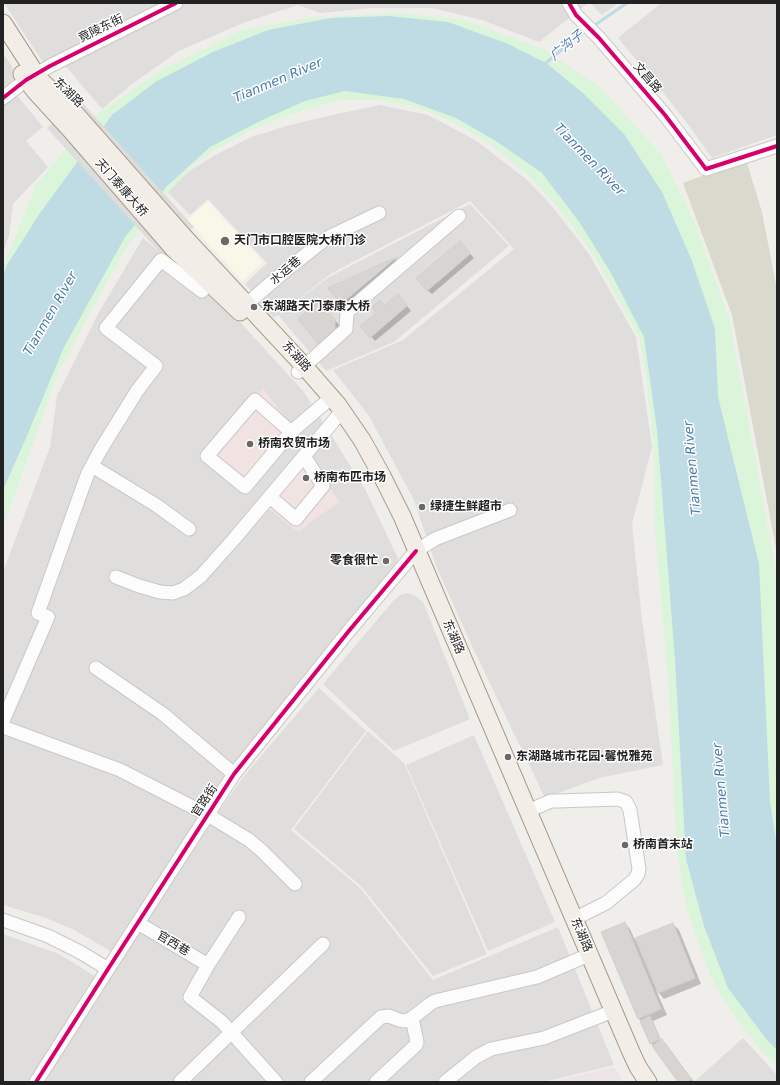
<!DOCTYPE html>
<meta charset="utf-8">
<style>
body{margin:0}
#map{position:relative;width:780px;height:1085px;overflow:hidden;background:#f0eeeb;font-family:"DejaVu Sans",sans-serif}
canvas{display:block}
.frame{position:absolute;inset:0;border:4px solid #222;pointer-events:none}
</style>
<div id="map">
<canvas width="780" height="1085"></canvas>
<div class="frame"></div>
</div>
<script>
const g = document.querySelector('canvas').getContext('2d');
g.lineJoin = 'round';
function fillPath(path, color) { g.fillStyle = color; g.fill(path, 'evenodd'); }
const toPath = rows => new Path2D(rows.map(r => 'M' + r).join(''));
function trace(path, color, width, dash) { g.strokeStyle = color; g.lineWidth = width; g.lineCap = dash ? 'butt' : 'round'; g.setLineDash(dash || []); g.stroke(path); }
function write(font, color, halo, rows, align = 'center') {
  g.font = font + ' "DejaVu Sans","Noto Sans SC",sans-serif'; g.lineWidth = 3; g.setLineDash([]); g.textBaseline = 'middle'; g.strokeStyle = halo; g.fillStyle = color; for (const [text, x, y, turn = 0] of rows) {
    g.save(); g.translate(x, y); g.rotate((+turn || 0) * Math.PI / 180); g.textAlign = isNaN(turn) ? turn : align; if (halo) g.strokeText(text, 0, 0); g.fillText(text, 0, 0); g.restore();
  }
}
const residential = toPath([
 [4,3,588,3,539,42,482,20,432,8,370,8,320,13,298,5,243,23,179,51,132,84,102,109,58,57,44,64],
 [590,3,618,3,602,15],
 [661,3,777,3,777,135,712,158,690,127,655,82,618,38],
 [3,53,18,76,3,89],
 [16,94,43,127,26,141,48,167,13,204,9,236,3,253,3,106],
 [380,105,428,115,475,140,526,179,551,205,589,254,636,337,652,447,632,524,642,620,663,765,599,778,545,798,473,648,436,566,414,500,369,416,333,370,403,340,514,249,470,201,332,273,274,318,245,284,267,263,208,199,190,215,167,191,191,170,219,153,251,137,290,125,337,114],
 [470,204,509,246,394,342,326,371,278,315,329,277],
 [143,238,228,309,304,392,365,489,398,558,395,568,339,631,224,776,112,952,74,930,46,918,3,905,3,572,50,447,57,396,99,312],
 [408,593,416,596,423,602,470,719,394,751,323,684,393,601,400,595],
 [319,688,366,731,291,830,361,889,433,980,558,927,614,1065,544,1082,44,1082,201,837,244,776],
 [368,731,404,763,487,954,433,976,362,887,294,829],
 [474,735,555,922,488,951,406,765],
 [3,934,59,954,98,978,30,1082,3,1082],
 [743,1038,777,1075,777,1082,694,1082]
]);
const commercial = toPath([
 [263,388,295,431,246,490,204,456],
 [309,455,339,502,298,532,265,505]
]);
const industrial = toPath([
 [614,1067,623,1082,549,1082]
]);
const education = toPath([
 [208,201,263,262,242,281,187,220]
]);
const construction = toPath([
 [746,160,762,212,777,290,777,554,732,315,683,183]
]);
const park = toPath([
 [398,13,461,19,543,49,600,87,660,153,695,223,729,319,776,571,777,584,777,1066,762,1052,737,1019,721,996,709,972,687,910,677,853,668,677,655,529,654,443,645,368,639,337,595,257,565,216,533,180,487,141,447,119,413,106,378,100,341,100,301,111,255,128,211,152,195,164,159,202,125,250,91,311,58,373,3,527,3,267,36,185,92,118,158,72,242,30,309,18]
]);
const water = toPath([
 [388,16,448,22,508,44,546,63,584,94,624,134,662,192,692,261,715,329,718,397,759,564,770,802,777,847,777,1050,767,1040,728,988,704,926,686,859,675,659,657,430,644,337,611,273,580,223,542,173,496,141,456,118,404,99,345,91,305,101,262,120,210,147,167,186,125,237,64,347,29,431,3,490,3,276,7,265,40,213,112,115,157,81,213,52,268,30,331,18]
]);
const pier = toPath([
 [79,99,194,227,162,255,47,128]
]);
const shadow = toPath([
 [464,247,474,258,432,294,427,290],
 [395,259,399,263,346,307,330,288],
 [402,300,411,311,375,341,362,326,385,306],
 [323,307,339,325,339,336,324,348],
 [625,923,630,929,635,940,673,924,679,930,701,984,664,999,656,990,667,1015,653,1021,661,1040,666,1044,694,1082,679,1082,651,1043,642,1022,639,1019,602,932]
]);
const stream = toPath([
 [592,27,627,3],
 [546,63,574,39,587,30]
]);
const building = toPath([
 [460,241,470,254,427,291,416,278,460,241],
 [397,257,341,304,328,288,397,257],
 [398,294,407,306,370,338,360,326,376,313,372,307,380,300,385,305,398,294],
 [319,301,335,320,335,331,319,345,298,319,319,301],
 [625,922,661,1009,638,1019,601,932,625,922],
 [673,923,695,978,658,993,635,938,673,923],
 [650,1016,660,1039,650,1044,640,1021,650,1016],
 [662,1039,691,1079,687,1082,678,1082,652,1046,662,1039]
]);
const minor = toPath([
 [569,3,576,15,599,38,665,115,706,169,777,146],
 [3,98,26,80,50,66,176,3],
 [240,310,279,276,324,240,335,234,379,213],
 [298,372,346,329,347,312,459,216],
 [291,432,255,400,207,456,245,487,291,432,325,403],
 [92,466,156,505,189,529],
 [270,497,296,519,323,486,304,456],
 [116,577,139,586,160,592,173,593,184,589,201,576,234,539,342,411],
 [96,668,163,714,234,774],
 [3,721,48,617,38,613,81,492,88,473,101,449,137,391,156,366,106,328,161,260,202,291,209,283],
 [3,727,120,770,208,815,249,840,261,850,295,884],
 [528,811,551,801,558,801,618,799,626,802,630,810,639,869,638,874,634,880,606,903,574,919],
 [239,917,208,965,190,997,222,1022,276,1082],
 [3,920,48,936,80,952,108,969],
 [138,923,208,965],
 [36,1082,108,969,234,774,348,632,416,551,435,539,510,510],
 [180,1082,323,944],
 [311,1082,381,1017,389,1016,399,1020,404,1021,408,1020,412,1018],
 [376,1082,416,1045,417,1042,412,1018,430,1004,435,1001,537,977,584,957],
 [445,1082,476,1057,491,1049,544,1038,608,1013]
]);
const major = toPath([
 [3,23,39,79,73,111,185,238,304,366,338,405,362,440,382,476,402,516,631,1052,638,1067,648,1082],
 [22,74,35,91,69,128,173,248,240,312]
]);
const cycleway = toPath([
 [569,3,576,15,599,38,665,115,706,169,777,146],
 [3,98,26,80,50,66,176,3],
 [36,1082,108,969,234,774,348,632,416,551]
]);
const markers = [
 [225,241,5,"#6a6968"],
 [254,307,4,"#6a6968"],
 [250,444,4,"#6a6968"],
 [306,478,4,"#6a6968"],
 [422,507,4,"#6a6968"],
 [386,561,4,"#6a6968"],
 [508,757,4,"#6a6968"],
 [625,845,4,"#6a6968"]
];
const streetNames = [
 ["竟陵东街",101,29,-26],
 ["文昌路",647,78,49],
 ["东湖路",68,93,44],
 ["天门泰康大桥",121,188,49],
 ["水运巷",286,271,-40],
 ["东湖路",296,357,48],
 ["东湖路",453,637,67],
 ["官路街",205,801,-57],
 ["东湖路",581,935,67],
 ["官西巷",173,944,31]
];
const poiNames = [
 ["天门市口腔医院大桥门诊",234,241],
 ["东湖路天门泰康大桥",262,307],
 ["桥南农贸市场",258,444],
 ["桥南布匹市场",314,478],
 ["绿捷生鲜超市",430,507],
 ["零食很忙",378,561,"right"],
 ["东湖路城市花园·馨悦雅苑",516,757],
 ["桥南首末站",633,845]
];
const waterNames = [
 ["广沟子",567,46,-39],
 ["Tianmen River",278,81,-23],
 ["Tianmen River",589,160,46],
 ["Tianmen River",51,314,-60],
 ["Tianmen River",693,468,-95],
 ["Tianmen River",722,790,-95]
];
fillPath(residential, '#dfdedc');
fillPath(commercial, '#f1e3e1');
fillPath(industrial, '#ede4e9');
fillPath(education, '#f8f7e8');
fillPath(construction, '#d9d9cd');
fillPath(park, '#daf5da');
fillPath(water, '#bfdbe3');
fillPath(pier, '#dedddd');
fillPath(shadow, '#0003');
trace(stream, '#bfdbe3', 3);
fillPath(building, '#d7d4d2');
trace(building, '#d3d0cc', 1);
trace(minor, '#c9c8c7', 15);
trace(major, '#a79c86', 19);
trace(minor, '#fdfcfc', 13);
trace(major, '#f3ede7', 17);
trace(cycleway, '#d6006c', 4);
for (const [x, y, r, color] of markers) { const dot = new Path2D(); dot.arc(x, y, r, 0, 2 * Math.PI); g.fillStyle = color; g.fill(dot); trace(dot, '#fff', 1.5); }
write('12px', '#222', '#fff', streetNames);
write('bold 12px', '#222', '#fff', poiNames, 'left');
write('italic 13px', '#4a7aab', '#fff', waterNames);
</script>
